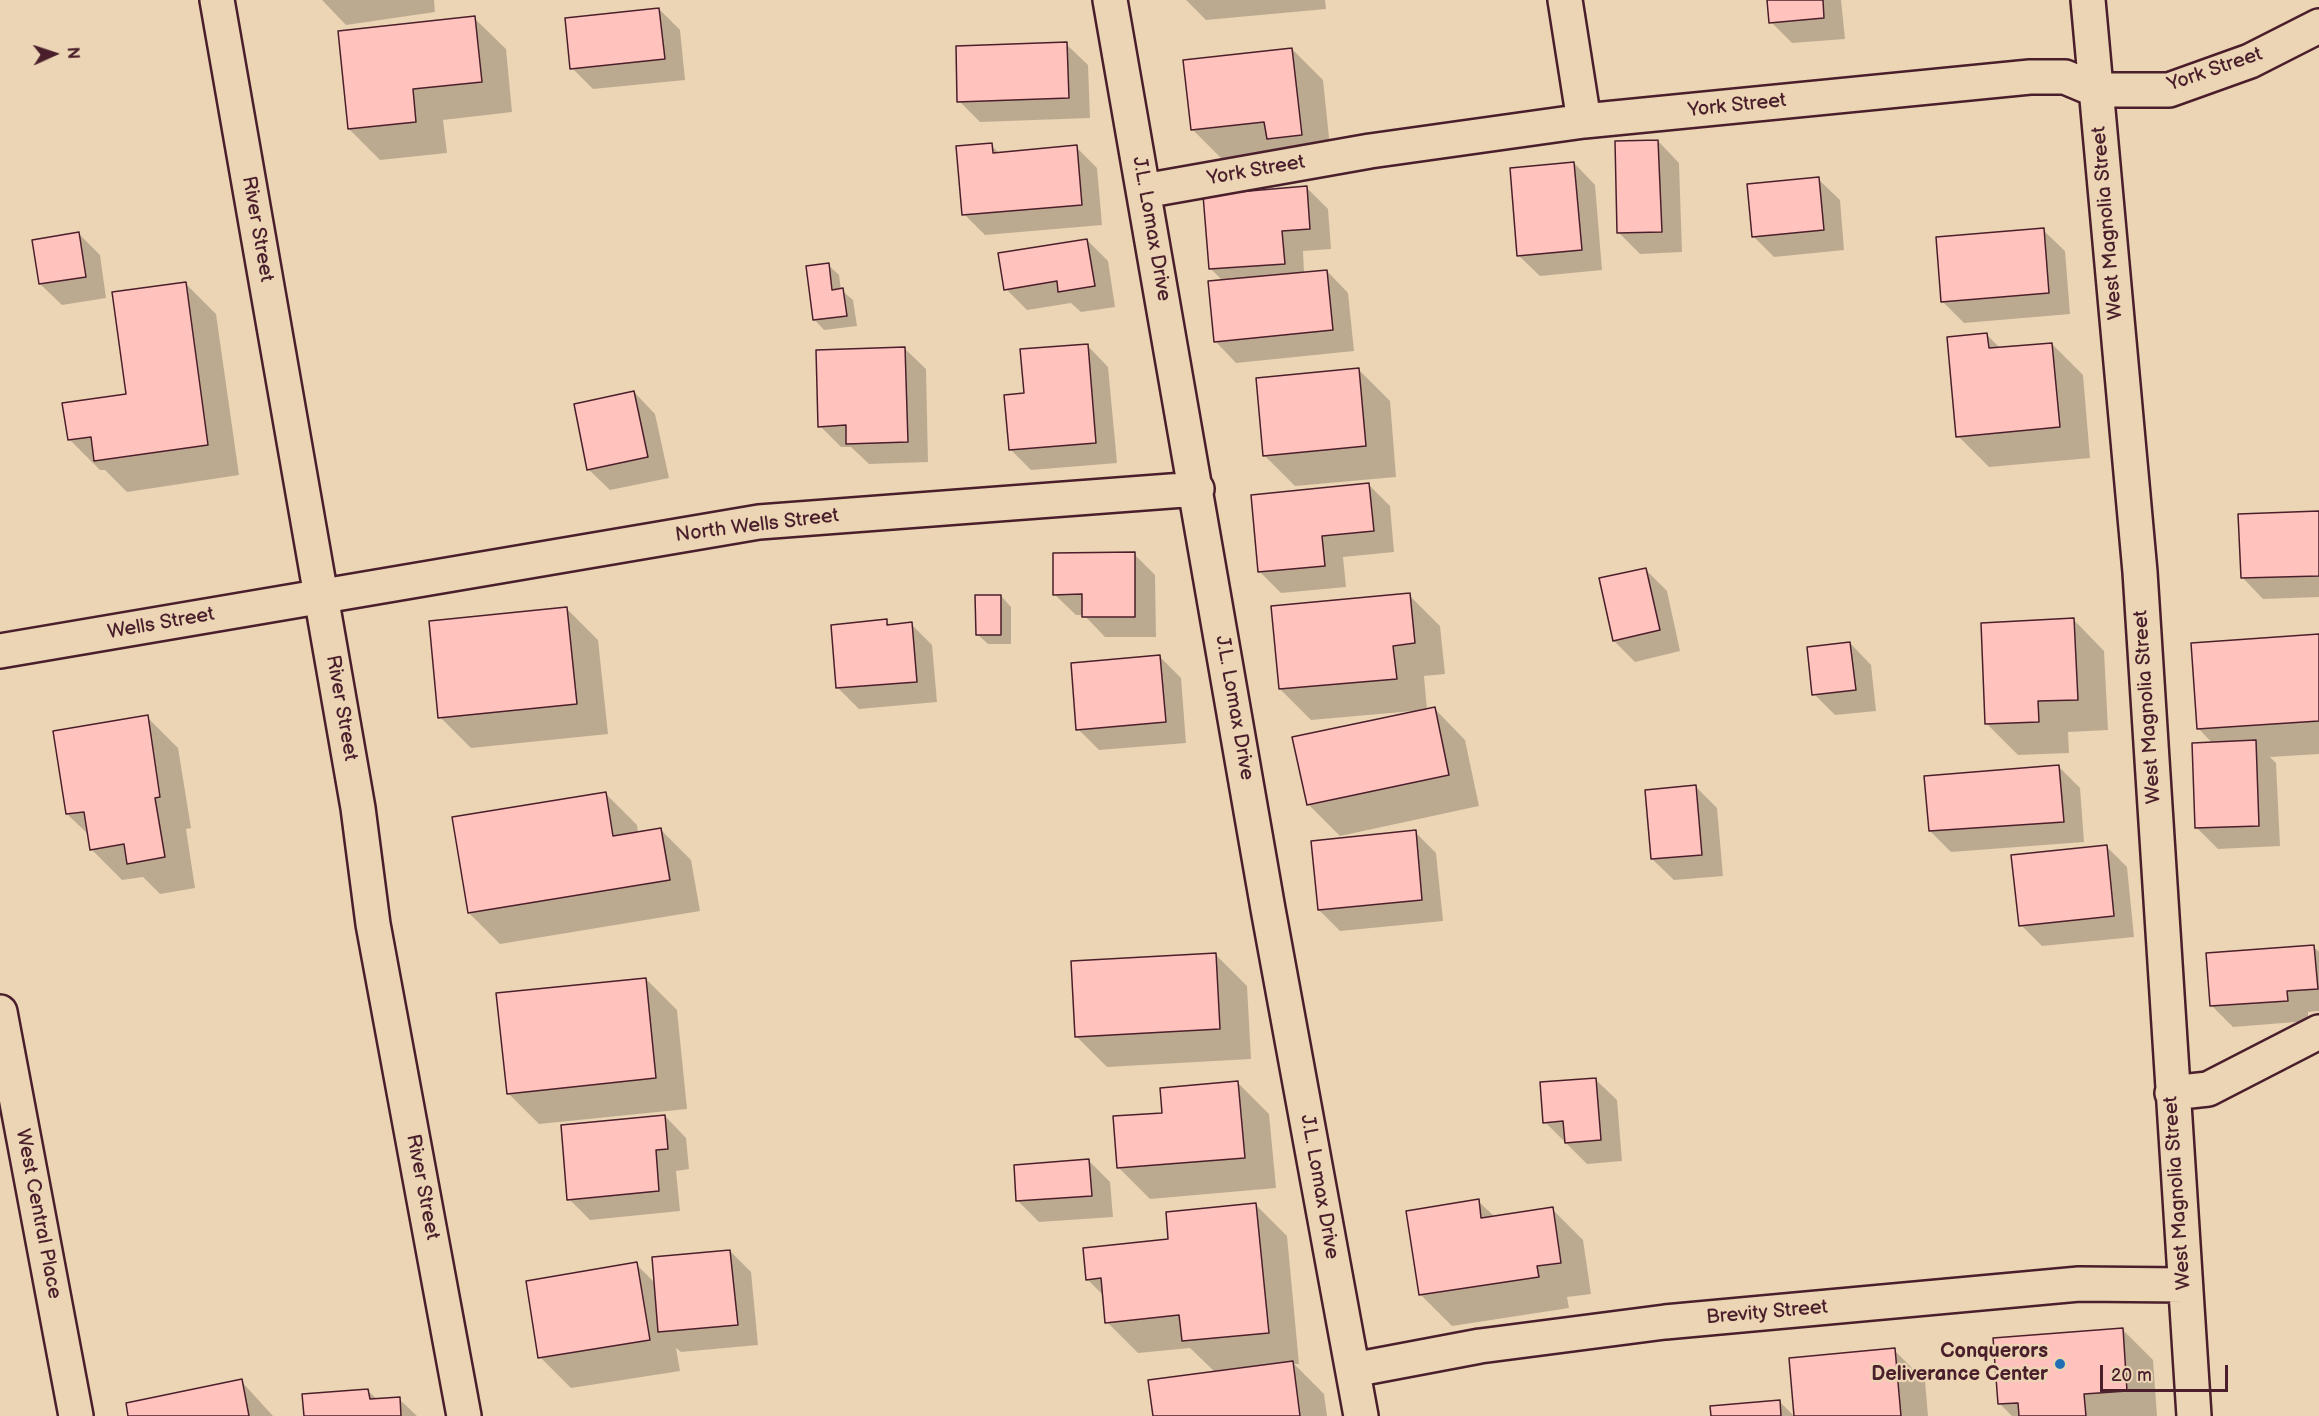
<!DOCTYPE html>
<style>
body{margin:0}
#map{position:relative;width:2319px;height:1416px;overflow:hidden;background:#ecd5b5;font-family:"Balsamiq Sans",sans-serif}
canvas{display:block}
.north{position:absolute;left:24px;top:24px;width:60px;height:60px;-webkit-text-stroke:4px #ecd5b5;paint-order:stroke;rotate:87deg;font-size:16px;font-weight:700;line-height:24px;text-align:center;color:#4a1f2b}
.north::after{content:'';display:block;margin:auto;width:21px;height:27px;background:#4a1f2b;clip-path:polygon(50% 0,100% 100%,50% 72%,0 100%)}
.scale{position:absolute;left:2100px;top:1365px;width:128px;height:27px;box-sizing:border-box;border:3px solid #4a1f2b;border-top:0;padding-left:8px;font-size:18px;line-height:21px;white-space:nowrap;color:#4a1f2b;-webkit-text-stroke:4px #ecd5b5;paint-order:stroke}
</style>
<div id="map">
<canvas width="2319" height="1416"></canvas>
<div class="north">N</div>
<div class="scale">20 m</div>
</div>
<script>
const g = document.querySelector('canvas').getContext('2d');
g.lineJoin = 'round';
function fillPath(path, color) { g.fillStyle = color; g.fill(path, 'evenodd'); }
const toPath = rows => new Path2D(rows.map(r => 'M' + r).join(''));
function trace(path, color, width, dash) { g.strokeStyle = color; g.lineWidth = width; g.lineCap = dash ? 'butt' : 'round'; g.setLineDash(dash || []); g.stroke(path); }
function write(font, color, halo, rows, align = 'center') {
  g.font = font + ' "Balsamiq Sans",sans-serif'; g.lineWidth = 4.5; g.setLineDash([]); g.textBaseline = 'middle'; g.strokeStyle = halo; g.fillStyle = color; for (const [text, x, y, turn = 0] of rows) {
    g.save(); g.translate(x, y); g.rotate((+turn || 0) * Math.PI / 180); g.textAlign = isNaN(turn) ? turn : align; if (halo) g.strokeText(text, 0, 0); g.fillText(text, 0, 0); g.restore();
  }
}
const shadow = toPath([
 [322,0,434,0,435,12,346,25],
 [1186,0,1325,0,1326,9,1206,20],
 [1769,0,1841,0,1845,39,1792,43,1771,22],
 [659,9,680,30,685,80,593,89,572,68],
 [474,18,506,49,512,112,443,120,447,153,380,160,349,129],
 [1066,44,1088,65,1090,118,980,122,959,101],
 [1292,49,1323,80,1332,166,1283,153,1223,160,1192,129],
 [1658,141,1679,163,1682,252,1640,254,1619,233],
 [991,145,1000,154,1076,147,1097,168,1102,225,985,235,964,214],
 [1574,163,1595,185,1602,270,1540,276,1518,255],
 [1818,179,1840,200,1844,250,1774,257,1753,236],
 [1307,188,1328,209,1331,249,1303,251,1304,273,1327,271,1348,293,1354,351,1236,363,1215,341,1223,281,1211,269],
 [2043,230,2065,251,2070,314,1964,323,1943,302],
 [79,234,100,255,106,298,62,305,40,284],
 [1087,240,1108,261,1115,307,1081,312,1071,303,1027,310,1006,289],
 [828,265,839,275,841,290,853,300,857,326,824,330,814,319],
 [185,283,216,314,239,475,127,492,105,470,100,470,69,439,128,396],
 [1987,335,2001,349,2052,344,2083,375,2090,458,1989,467,1958,436],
 [1087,345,1108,367,1117,463,1031,470,1010,449],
 [904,348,926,369,928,462,869,464,851,447,841,447,820,426],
 [1359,370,1390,401,1396,477,1295,486,1264,455],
 [634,392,655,414,669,478,610,490,588,469],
 [1369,485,1390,506,1394,552,1343,557,1346,587,1281,593,1260,572],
 [2319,513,2319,597,2263,599,2242,577],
 [1134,554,1155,575,1156,637,1105,637,1084,615,1076,615,1054,594],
 [1646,570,1667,591,1680,651,1635,662,1614,641],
 [1409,595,1440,626,1445,674,1424,676,1427,710,1434,708,1465,740,1479,806,1340,836,1309,805,1294,739,1413,711,1311,720,1280,689],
 [1001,596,1011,607,1011,644,988,644,977,634],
 [567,609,598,640,608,734,471,748,440,717],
 [2073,619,2104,651,2108,730,2068,732,2069,753,2018,755,1987,724],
 [886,621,891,626,911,624,932,645,937,702,859,709,838,688],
 [2319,636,2319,754,2270,757,2276,763,2280,846,2218,849,2197,828,2213,744,2198,728],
 [1850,643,1871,665,1876,711,1835,715,1814,694],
 [1160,657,1181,678,1186,743,1099,750,1078,729],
 [147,717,178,748,191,828,186,829,195,888,160,894,143,877,122,880,91,849,89,835,67,814],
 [2059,767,2080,788,2084,842,1951,852,1930,831],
 [1696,787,1717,808,1723,876,1674,880,1652,859],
 [606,794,637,825,638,833,660,829,691,860,700,911,500,944,469,913],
 [1415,832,1436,853,1443,921,1340,931,1319,910],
 [2106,846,2127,867,2134,937,2042,946,2021,925],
 [2314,947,2319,952,2319,1011,2308,1012,2308,1021,2233,1027,2212,1006],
 [1216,955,1247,986,1251,1059,1107,1067,1076,1036],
 [646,979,677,1010,687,1109,539,1124,508,1093],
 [1595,1079,1617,1100,1622,1161,1587,1164,1545,1122],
 [1238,1083,1269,1114,1276,1188,1150,1199,1119,1168,1163,1114],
 [665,1116,686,1138,689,1169,676,1171,680,1211,590,1220,569,1199],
 [1089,1161,1110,1182,1113,1217,1039,1222,1018,1201],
 [1478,1201,1495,1217,1552,1209,1583,1240,1591,1294,1567,1297,1569,1308,1452,1326,1420,1294],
 [1256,1205,1287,1236,1299,1364,1294,1364,1324,1394,1327,1416,1154,1416,1216,1373,1190,1348,1138,1353,1107,1322,1104,1296,1087,1279],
 [730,1251,751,1272,758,1345,681,1352,676,1348,680,1371,571,1388,540,1357,636,1264,655,1283],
 [2122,1329,2153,1360,2157,1416,2012,1416,2000,1404],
 [1894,1350,1925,1381,1928,1416,1795,1416],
 [241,1381,273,1416,130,1416],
 [368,1391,378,1400,399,1399,417,1416,305,1416],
 [1780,1402,1794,1416,1712,1416]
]);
const building = toPath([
 [1767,0,1823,0,1824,18,1769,23,1767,0],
 [659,8,665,59,570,69,565,18,659,8],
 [475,16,482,82,413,89,416,122,348,129,338,31,475,16],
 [1067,42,1069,98,957,102,956,46,1067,42],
 [1292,48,1302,135,1267,139,1264,122,1191,130,1183,60,1292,48],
 [1658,140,1662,232,1617,233,1615,141,1658,140],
 [992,143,993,153,1077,145,1082,205,962,215,956,146,992,143],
 [1574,162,1582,250,1517,256,1510,168,1574,162],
 [1819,177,1824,230,1752,237,1747,184,1819,177],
 [1307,186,1310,229,1282,231,1285,264,1209,269,1203,195,1307,186],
 [2044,228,2049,293,1941,302,1936,237,2044,228],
 [79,232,86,277,39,284,32,240,79,232],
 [1087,239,1095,286,1058,292,1057,281,1004,290,998,253,1087,239],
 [829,263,832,290,843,288,847,316,813,320,806,266,829,263],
 [1327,270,1333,330,1214,342,1208,281,1327,270],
 [186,282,208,445,94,461,91,437,68,440,62,403,126,394,112,292,186,282],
 [1987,333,1989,348,2052,343,2060,427,1956,437,1947,337,1987,333],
 [1088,344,1096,443,1009,450,1004,395,1024,393,1020,349,1088,344],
 [905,347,908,442,846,444,846,425,818,427,816,350,905,347],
 [1359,368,1366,446,1263,456,1256,378,1359,368],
 [634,391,648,457,587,470,574,404,634,391],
 [1369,483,1374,531,1322,536,1325,566,1258,572,1251,495,1369,483],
 [2319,511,2319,576,2241,578,2238,514,2319,511],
 [1135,552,1135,617,1082,617,1082,594,1053,595,1053,553,1135,552],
 [1646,568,1660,630,1613,641,1599,578,1646,568],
 [1410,593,1415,643,1393,646,1397,679,1279,689,1271,606,1410,593],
 [975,595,1001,595,1001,635,976,635,975,595],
 [567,607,577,704,438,718,429,621,567,607],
 [2074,618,2078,700,2038,701,2039,722,1985,724,1981,623,2074,618],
 [887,619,887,625,912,622,917,682,836,688,831,625,887,619],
 [2319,634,2319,721,2197,729,2191,643,2319,634],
 [1850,642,1856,690,1812,695,1807,647,1850,642],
 [1160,655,1166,722,1076,730,1071,663,1160,655],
 [1435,707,1449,775,1307,805,1292,737,1435,707],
 [148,715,160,797,155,798,165,857,127,864,124,844,90,850,84,812,66,814,53,731,148,715],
 [2256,740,2259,826,2195,828,2192,743,2256,740],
 [2059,765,2064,822,1929,831,1924,776,2059,765],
 [1696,785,1702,855,1651,859,1645,790,1696,785],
 [606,792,613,836,661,828,670,880,468,913,452,817,606,792],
 [1416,830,1422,900,1318,910,1311,841,1416,830],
 [2107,845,2114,916,2019,926,2011,855,2107,845],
 [2314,945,2318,989,2287,991,2288,1001,2210,1006,2206,953,2314,945],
 [1216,953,1220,1029,1075,1037,1071,961,1216,953],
 [646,978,656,1078,507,1094,496,993,646,978],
 [1596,1078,1601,1140,1565,1143,1563,1121,1543,1123,1540,1082,1596,1078],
 [1238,1081,1245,1158,1117,1168,1113,1116,1162,1113,1160,1088,1238,1081],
 [665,1115,668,1149,656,1150,659,1191,567,1200,561,1125,665,1115],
 [1089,1159,1092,1196,1016,1201,1014,1165,1089,1159],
 [1479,1199,1481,1218,1553,1207,1561,1263,1537,1266,1539,1277,1419,1295,1406,1211,1479,1199],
 [1256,1203,1269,1333,1182,1341,1179,1315,1105,1323,1101,1278,1086,1280,1083,1248,1168,1239,1166,1212,1256,1203],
 [730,1250,738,1325,658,1332,652,1257,730,1250],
 [637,1262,650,1340,538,1358,526,1281,637,1262],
 [2123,1328,2127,1391,2084,1394,2086,1416,2019,1416,2018,1403,1998,1404,1993,1338,2123,1328],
 [1895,1348,1901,1416,1794,1416,1789,1358,1895,1348],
 [1293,1361,1300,1416,1153,1416,1148,1380,1293,1361],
 [242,1379,249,1416,128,1416,126,1403,242,1379],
 [368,1389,370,1399,400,1397,401,1416,304,1416,302,1394,368,1389],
 [1780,1400,1781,1416,1711,1416,1710,1406,1780,1400]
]);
const minor = toPath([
 [217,0,358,808,373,924,464,1416],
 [1110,0,1268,909,1361,1416],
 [1565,0,1584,121],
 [2088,0,2140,572,2194,1416],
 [1144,191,1370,151,1584,121,2030,77,2065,77,2096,90,2169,90,2250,61,2319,26],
 [0,651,759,522,1197,489],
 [0,1012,76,1416],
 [2172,1093,2208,1089,2319,1032],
 [1353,1370,1480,1346,1665,1322,2079,1284,2184,1285]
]);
const markers = [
 [2060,1364,6,"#1f6fb2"]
];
const streetNames = [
 ["York Street",2215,70,-19],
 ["York Street",1737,106,-6],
 ["York Street",1256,171,-10],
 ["West Magnolia Street",2108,223,-95],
 ["River Street",257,229,80],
 ["J.L. Lomax Drive",1151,229,80],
 ["North Wells Street",757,526,-7],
 ["Wells Street",161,624,-10],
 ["West Magnolia Street",2148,707,-94],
 ["River Street",341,708,80],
 ["J.L. Lomax Drive",1234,708,80],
 ["River Street",422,1187,79],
 ["J.L. Lomax Drive",1319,1187,80],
 ["West Magnolia Street",2178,1193,-94],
 ["West Central Place",38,1214,79],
 ["Brevity Street",1767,1313,-5]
];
const poiNames = [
 ["Conquerors",2048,1352],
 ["Deliverance Center",2048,1375]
];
fillPath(shadow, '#0003');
fillPath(building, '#ffc2bd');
trace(building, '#4a1f2b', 1.5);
trace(minor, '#4a1f2b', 38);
trace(minor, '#ecd5b5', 33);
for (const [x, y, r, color] of markers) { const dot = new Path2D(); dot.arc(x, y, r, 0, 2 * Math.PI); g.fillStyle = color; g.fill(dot); trace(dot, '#ecd5b5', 2); }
write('20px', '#4a1f2b', '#ecd5b5', streetNames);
write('bold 20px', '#4a1f2b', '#ecd5b5', poiNames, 'right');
</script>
